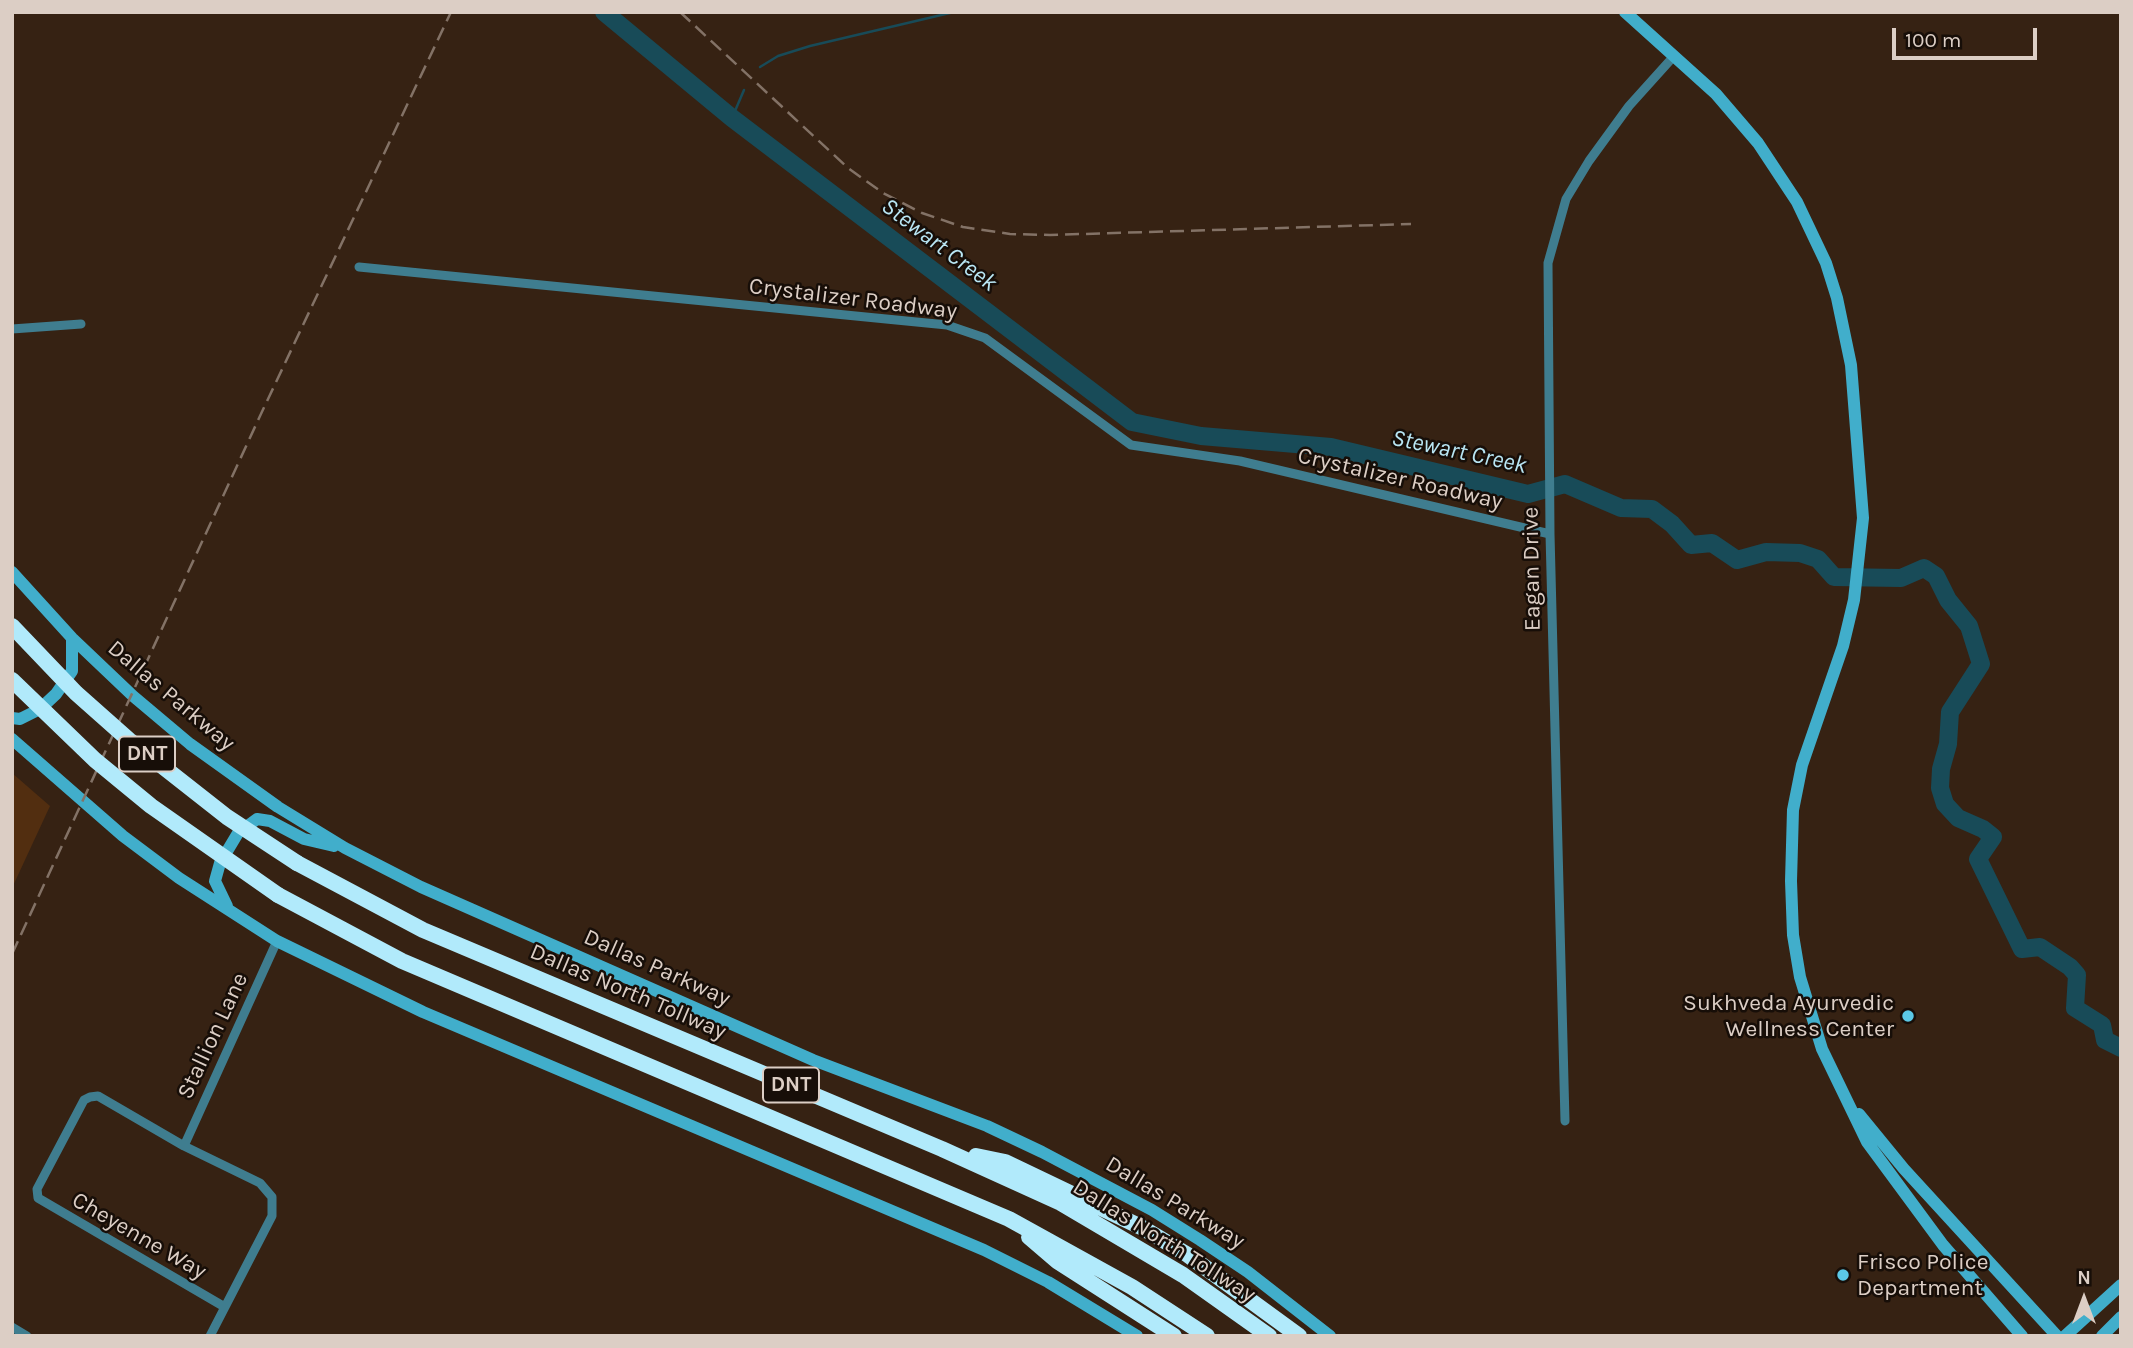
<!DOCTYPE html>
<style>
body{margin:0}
#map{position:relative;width:2133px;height:1348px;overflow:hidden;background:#362213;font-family:Karla,sans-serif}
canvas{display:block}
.frame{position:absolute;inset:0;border:14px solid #dccec5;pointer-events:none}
.north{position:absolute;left:2049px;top:1264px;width:70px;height:70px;-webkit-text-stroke:5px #170e08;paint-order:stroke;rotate:0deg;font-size:19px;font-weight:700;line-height:28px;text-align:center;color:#dccec5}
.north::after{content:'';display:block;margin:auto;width:24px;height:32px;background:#dccec5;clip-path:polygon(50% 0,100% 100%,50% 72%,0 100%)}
.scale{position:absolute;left:1892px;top:28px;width:145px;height:32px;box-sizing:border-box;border:4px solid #dccec5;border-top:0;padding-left:9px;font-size:21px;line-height:24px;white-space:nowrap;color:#dccec5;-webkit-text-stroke:5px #170e08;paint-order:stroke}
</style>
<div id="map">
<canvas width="2133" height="1348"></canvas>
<div class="frame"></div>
<div class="north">N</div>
<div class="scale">100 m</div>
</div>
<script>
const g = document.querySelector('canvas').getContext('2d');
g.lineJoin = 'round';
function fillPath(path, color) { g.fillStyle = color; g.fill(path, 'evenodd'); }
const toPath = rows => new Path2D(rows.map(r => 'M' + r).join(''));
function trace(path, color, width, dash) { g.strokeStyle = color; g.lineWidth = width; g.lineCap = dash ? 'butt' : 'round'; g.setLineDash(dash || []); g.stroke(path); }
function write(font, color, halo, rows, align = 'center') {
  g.font = font + ' Karla,sans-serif'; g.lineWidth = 5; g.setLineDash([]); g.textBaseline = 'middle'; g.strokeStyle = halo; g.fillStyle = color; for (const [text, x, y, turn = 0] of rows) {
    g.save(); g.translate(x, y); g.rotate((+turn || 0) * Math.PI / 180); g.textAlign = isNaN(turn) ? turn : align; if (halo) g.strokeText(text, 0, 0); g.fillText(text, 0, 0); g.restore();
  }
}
const green = toPath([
 [12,773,50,806,12,888]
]);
const stream = toPath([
 [760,67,778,56,810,46,954,12],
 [732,118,744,90]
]);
const river = toPath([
 [604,12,732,118,1132,422,1201,436,1331,447,1528,494,1565,484,1621,508,1652,509,1672,524,1691,545,1712,543,1737,560,1766,552,1800,553,1818,559,1834,577,1901,578,1924,568,1936,576,1948,600,1969,626,1981,664,1950,712,1948,744,1941,769,1940,788,1945,804,1958,818,1983,829,1993,837,1978,859,2022,949,2040,947,2070,967,2077,975,2075,1008,2102,1025,2105,1040,2121,1048]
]);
const street = toPath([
 [359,267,947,325,985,338,1131,445,1240,461,1550,534],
 [12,329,81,324],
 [1565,1121,1550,534,1548,263,1566,199,1589,161,1629,106,1674,56],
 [184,1146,277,941],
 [12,1327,27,1336],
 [210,1336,272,1216,272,1197,260,1183,184,1146,98,1096,90,1097,84,1100,37,1189,38,1198,223,1306]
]);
const secondary = toPath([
 [1625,12,1716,94,1758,143,1797,202,1826,263,1837,298,1851,365,1863,518,1854,600,1843,646,1802,765,1793,810,1791,881,1793,935,1800,977,1822,1049,1867,1142,1943,1245,2022,1336],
 [12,572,72,638,133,696,190,744,278,807,345,848,421,887,813,1060,987,1126,1042,1152,1152,1210,1200,1240,1248,1272,1330,1336],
 [12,718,20,719,40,709,56,694,72,671,72,638],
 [12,739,123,836,179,878,277,941,423,1012,984,1250,1048,1282,1137,1336],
 [227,906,215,881,220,863,238,833,257,819,270,821,304,839,334,846],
 [1859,1114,1904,1169,2057,1336],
 [2065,1336,2121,1285],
 [2102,1336,2121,1317]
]);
const highway = toPath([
 [297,863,423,930,942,1149,1061,1203,1183,1275,1269,1336],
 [278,895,402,961,1009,1219,1132,1287,1207,1336],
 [976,1156,1005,1162,1141,1227,1188,1255,1299,1336],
 [1029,1237,1057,1261,1174,1336]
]);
const rail = toPath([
 [680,12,848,168,883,193,922,213,963,227,1010,234,1050,235,1411,224],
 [12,954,260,416,451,12]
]);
const highwayBridge = toPath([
 [12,626,76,693,129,740,227,817,297,863],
 [12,680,95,760,151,806,278,895]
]);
const markers = [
 [1908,1016,7,"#5bc8e6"],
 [1843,1275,7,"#5bc8e6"]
];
const shields = [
 [147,754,56],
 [791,1085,56]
];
const shieldNames = [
 ["DNT",147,754],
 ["DNT",791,1085]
];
const streetNames = [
 ["Crystalizer Roadway",853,299,7],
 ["Crystalizer Roadway",1400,479,13],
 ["Eagan Drive",1532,569,-91],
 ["Dallas Parkway",171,696,40],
 ["Dallas Parkway",657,968,24],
 ["Dallas North Tollway",628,992,23],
 ["Stallion Lane",213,1036,-65],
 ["Dallas Parkway",1175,1203,31],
 ["Cheyenne Way",139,1236,30],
 ["Dallas North Tollway",1164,1241,32]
];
const poiNames = [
 ["Sukhveda Ayurvedic",1894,1003],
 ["Wellness Center",1894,1029],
 ["Frisco Police",1857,1262,"left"],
 ["Department",1857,1288,"left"]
];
const waterNames = [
 ["Stewart Creek",939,245,37],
 ["Stewart Creek",1459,452,12]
];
fillPath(green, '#522e10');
trace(stream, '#184b58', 2.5);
trace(river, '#184b58', 18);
trace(street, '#3f7d8f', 9);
trace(secondary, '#41aecb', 12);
trace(highway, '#b1eafb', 16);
trace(rail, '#837266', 2.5, [14, 7]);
trace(highwayBridge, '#b1eafb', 16);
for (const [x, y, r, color] of markers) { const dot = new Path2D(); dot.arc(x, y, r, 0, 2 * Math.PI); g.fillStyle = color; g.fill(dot); trace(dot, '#170e08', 2.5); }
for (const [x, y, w] of shields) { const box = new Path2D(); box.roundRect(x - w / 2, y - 17.5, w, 35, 5); g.fillStyle = '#170e08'; g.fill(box); trace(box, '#dccec5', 2); }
write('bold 21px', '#dccec5', null, shieldNames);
write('23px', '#dccec5', '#170e08', streetNames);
write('23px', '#dccec5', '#170e08', poiNames, 'right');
write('italic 24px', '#b9e6f4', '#170e08', waterNames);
</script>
